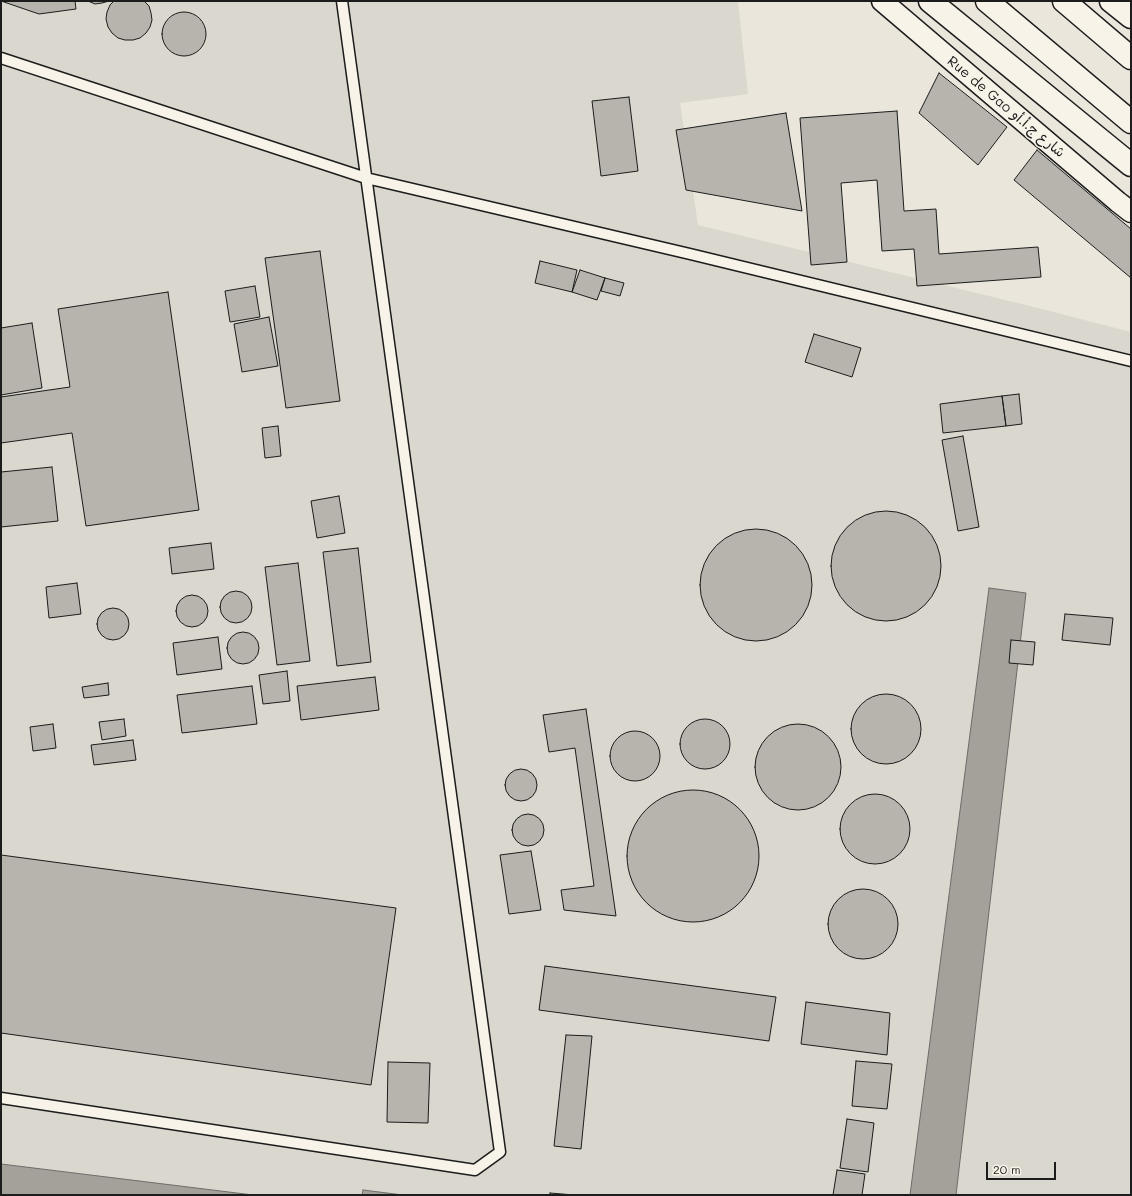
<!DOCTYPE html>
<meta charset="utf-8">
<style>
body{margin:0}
#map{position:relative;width:1132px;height:1196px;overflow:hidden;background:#eae6dc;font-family:Mali,sans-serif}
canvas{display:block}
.frame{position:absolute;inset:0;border:2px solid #1c1c1c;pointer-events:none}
.scale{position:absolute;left:986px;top:1162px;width:70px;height:18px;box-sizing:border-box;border:2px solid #1c1c1c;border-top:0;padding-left:5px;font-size:12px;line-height:14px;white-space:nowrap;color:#1c1c1c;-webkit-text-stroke:3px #f7f3e8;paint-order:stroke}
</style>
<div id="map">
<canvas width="1132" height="1196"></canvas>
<div class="frame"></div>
<div class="scale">20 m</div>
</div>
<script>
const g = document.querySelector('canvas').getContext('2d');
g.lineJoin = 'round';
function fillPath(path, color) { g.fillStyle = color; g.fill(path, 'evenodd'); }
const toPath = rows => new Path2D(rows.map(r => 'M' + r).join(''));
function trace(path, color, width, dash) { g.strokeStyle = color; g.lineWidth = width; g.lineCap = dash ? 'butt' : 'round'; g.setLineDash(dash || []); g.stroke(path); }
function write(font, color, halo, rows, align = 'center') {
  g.font = font + ' Mali,"Playpen Sans Arabic",sans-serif'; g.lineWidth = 3; g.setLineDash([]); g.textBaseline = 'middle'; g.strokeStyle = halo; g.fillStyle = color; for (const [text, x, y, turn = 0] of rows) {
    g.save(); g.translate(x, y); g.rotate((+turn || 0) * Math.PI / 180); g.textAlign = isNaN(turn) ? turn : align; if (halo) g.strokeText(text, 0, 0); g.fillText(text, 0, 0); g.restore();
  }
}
const built = toPath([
 [1,1,738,1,748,94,680,103,698,225,1034,307,1131,332,1131,1195,403,1195,363,1190,362,1195,253,1195,1,1164]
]);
const water = toPath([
 [989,588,1026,593,956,1195,910,1195,989,588],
 [1,1164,253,1195,1,1195,1,1164],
 [363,1190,403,1195,362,1195,363,1190]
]);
const building = toPath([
 [1,1,75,1,76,9,39,14,1,1],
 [88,1,109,1,102,3,95,4,88,1],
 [114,1,144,1,149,6,151,13,152,20,150,27,146,33,140,38,133,40,125,40,118,38,112,33,108,27,106,19,107,12,110,5,114,1],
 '162 34a22 22 0 1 1 44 0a22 22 0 1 1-44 0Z',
 [939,73,1007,127,978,165,919,113,939,73],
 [629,97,638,171,601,176,592,101,629,97],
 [897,111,904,211,936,209,939,254,1038,247,1041,277,917,286,914,249,882,251,877,180,841,183,847,262,811,265,800,118,897,111],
 [786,113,802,211,686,190,676,130,786,113],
 [1037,150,1131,229,1131,278,1014,180,1037,150],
 [320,251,340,401,286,408,265,258,320,251],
 [540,261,577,270,572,292,535,283,540,261],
 [580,270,605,278,597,300,572,292,580,270],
 [605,278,624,283,620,296,601,291,605,278],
 [255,286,260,317,230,322,225,291,255,286],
 [168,292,199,510,86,526,72,433,1,443,1,397,70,387,58,309,168,292],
 [269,317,278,366,242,372,234,324,269,317],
 [32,323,42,388,1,395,1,328,32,323],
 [814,334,861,348,852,377,805,362,814,334],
 [1019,394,1022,424,1006,426,1002,396,1019,394],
 [1002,396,1006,426,943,433,940,404,1002,396],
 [278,426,281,456,265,458,262,428,278,426],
 [963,436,979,527,958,531,942,440,963,436],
 [52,467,58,521,1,527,1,472,52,467],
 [339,496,345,533,317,538,311,501,339,496],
 '831 566a55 55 0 1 1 110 0a55 55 0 1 1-110 0Z',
 '700 585a56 56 0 1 1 112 0a56 56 0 1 1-112 0Z',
 [211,543,214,569,172,574,169,548,211,543],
 [358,548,371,662,337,666,323,552,358,548],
 [298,563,310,661,277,665,265,567,298,563],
 [77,583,81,614,49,618,46,587,77,583],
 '220 607a16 16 0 1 1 32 0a16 16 0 1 1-32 0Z',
 '176 611a16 16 0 1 1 32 0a16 16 0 1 1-32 0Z',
 '97 624a16 16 0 1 1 32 0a16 16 0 1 1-32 0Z',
 [1065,614,1113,618,1110,645,1062,640,1065,614],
 '227 648a16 16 0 1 1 32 0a16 16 0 1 1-32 0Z',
 [218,637,222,669,177,675,173,643,218,637],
 [1011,640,1035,642,1033,665,1009,663,1011,640],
 [287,671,290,701,263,704,259,675,287,671],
 [375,677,379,710,301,720,297,686,375,677],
 [108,683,109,695,84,698,82,687,108,683],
 [252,686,257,724,182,733,177,695,252,686],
 '851 729a35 35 0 1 1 70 0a35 35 0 1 1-70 0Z',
 [586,709,616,916,564,910,561,890,594,886,575,748,549,752,543,715,586,709],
 [124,719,126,736,102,740,99,722,124,719],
 '680 744a25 25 0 1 1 50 0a25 25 0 1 1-50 0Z',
 '755 767a43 43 0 1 1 86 0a43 43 0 1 1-86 0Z',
 [53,724,56,748,33,751,30,727,53,724],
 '610 756a25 25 0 1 1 50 0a25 25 0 1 1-50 0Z',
 [133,740,136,760,94,765,91,745,133,740],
 '505 785a16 16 0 1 1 32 0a16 16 0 1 1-32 0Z',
 '627 856a66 66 0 1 1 132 0a66 66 0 1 1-132 0Z',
 '840 829a35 35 0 1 1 70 0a35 35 0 1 1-70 0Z',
 '512 830a16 16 0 1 1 32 0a16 16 0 1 1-32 0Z',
 [531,851,541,910,509,914,500,855,531,851],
 [1,855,396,908,371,1085,1,1033,1,855],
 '828 924a35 35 0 1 1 70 0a35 35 0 1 1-70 0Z',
 [545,966,776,997,769,1041,539,1010,545,966],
 [806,1002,890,1013,887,1055,801,1044,806,1002],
 [566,1035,592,1036,581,1149,554,1146,566,1035],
 [856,1061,892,1064,887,1109,852,1106,856,1061],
 [388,1062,430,1063,428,1123,387,1122,388,1062],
 [847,1119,874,1123,868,1172,840,1168,847,1119],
 [837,1170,865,1174,862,1195,833,1195,837,1170],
 [550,1193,574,1195,550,1195,550,1193]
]);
const service = toPath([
 [1,58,366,178,690,254,1131,361],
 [1,1098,475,1170,500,1152,342,1]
]);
const minor = toPath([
 [882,1,1118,202,1131,212]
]);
const trunk = toPath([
 [930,1,1131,165]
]);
const motorway = toPath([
 [987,1,1131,122],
 [1064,1,1131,58],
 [1111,1,1131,17]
]);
const streetNames = [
 ["Rue de Gao شارع ج.أ.أو",1006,107,40]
];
fillPath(built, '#dad7ce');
fillPath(water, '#a3a19a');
trace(water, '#6d6c68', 1);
fillPath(building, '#b6b4ac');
trace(building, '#1c1c1c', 1);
trace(service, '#1c1c1c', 13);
trace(minor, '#1c1c1c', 23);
trace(trunk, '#1c1c1c', 25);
trace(motorway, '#1c1c1c', 25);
trace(service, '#f7f3e8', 10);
trace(minor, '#f7f3e8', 20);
trace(trunk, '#f7f3e8', 22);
trace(motorway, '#f7f3e8', 22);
write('14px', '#1c1c1c', '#f7f3e8', streetNames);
</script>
